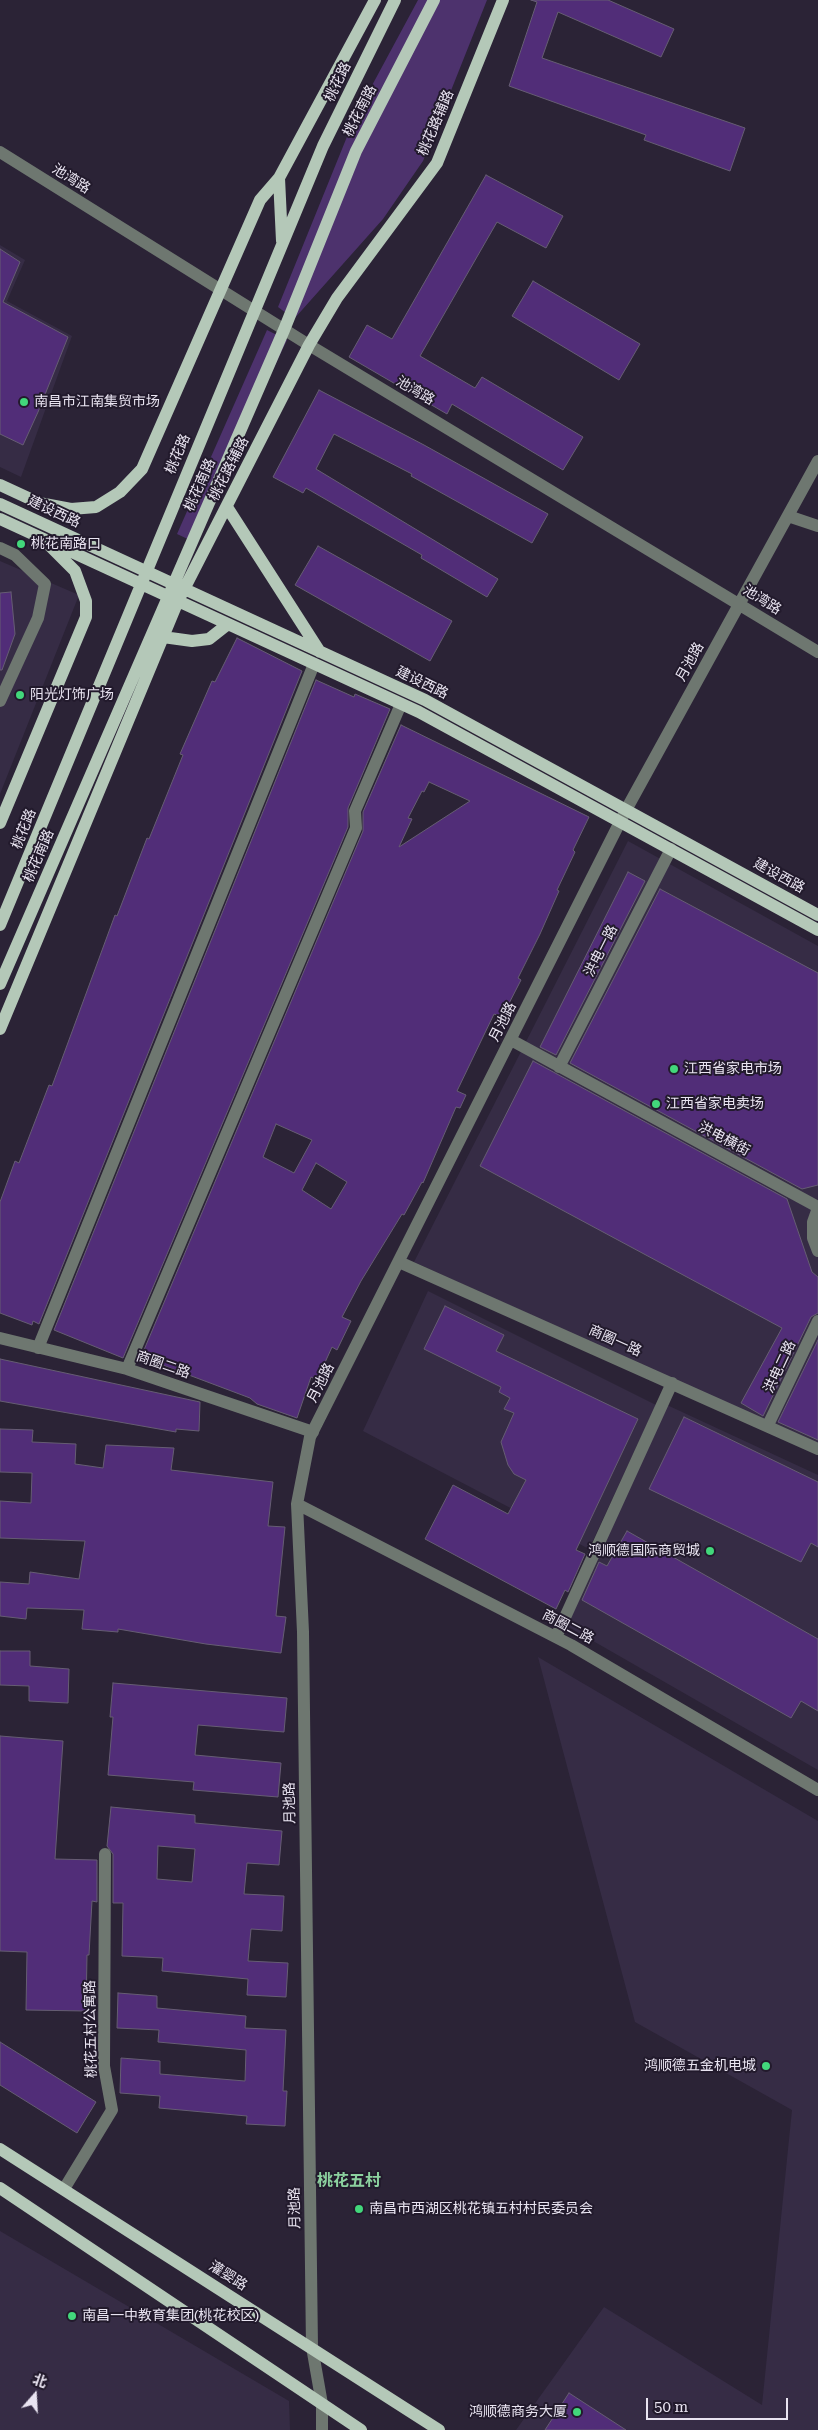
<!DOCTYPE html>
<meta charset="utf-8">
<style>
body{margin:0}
#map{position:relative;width:818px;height:2430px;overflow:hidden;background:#2b2336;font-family:"Roboto Serif","Noto Sans SC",serif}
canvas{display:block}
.north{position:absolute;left:10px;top:2370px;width:50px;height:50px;-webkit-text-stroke:4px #221a2c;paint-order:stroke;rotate:19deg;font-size:14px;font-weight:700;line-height:20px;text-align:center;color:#e9e4f1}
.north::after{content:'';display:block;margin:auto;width:18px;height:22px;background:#e9e4f1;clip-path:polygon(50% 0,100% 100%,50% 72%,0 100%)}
.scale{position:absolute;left:646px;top:2398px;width:142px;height:22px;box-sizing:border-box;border:2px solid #e9e4f1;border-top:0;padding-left:6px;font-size:15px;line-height:18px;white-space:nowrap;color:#e9e4f1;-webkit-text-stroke:4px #221a2c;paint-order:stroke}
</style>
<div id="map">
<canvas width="818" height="2430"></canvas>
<div class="north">北</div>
<div class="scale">50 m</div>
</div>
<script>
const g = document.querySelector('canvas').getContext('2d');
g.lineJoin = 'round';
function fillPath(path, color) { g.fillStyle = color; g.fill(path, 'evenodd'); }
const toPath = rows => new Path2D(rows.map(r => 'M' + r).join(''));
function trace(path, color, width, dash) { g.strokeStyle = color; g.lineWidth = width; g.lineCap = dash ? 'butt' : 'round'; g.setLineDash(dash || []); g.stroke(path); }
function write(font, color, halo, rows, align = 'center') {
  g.font = font + ' "Roboto Serif","Noto Sans SC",serif'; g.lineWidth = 4; g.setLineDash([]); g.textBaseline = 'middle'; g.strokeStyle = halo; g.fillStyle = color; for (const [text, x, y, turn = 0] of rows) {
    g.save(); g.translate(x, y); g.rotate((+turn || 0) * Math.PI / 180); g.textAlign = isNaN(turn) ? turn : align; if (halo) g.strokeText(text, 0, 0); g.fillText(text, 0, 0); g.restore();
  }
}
const built = toPath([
 [0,245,25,260,7,301,72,336,21,477,0,467],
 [0,561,79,595,0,794],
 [628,841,818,946,818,1445,414,1262],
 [428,1291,656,1405,589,1549,363,1431],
 [667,1405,818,1475,818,1770,567,1626],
 [538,1657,818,1821,818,2430,516,2430,604,2307,762,2405,792,2110,635,2022],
 [0,2231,289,2401,290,2430,0,2430]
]);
const green = toPath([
 [418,0,487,0,423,161,383,219,294,319,278,307,355,117],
 [267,330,287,340,192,541,177,534]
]);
const building = toPath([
 [531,0,608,0,674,29,661,57,558,12,542,58,745,128,730,171,644,140,646,135,509,86,537,2,531,0],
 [486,175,563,216,546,248,497,222,420,356,475,388,482,377,583,437,563,470,452,404,447,414,349,357,367,325,392,339,486,175],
 [0,249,20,262,3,302,68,337,38,412,23,445,0,434,0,249],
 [533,281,640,344,619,380,512,316,533,281],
 [319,390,424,445,548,514,532,543,411,476,412,474,334,434,316,469,498,579,487,597,421,558,422,555,306,488,303,493,273,477,319,390],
 [318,546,452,621,430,661,295,585,318,546],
 [11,592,15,634,2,670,0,670,0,593,11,592],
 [237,638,302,671,39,1324,33,1321,32,1325,0,1313,0,1202,15,1161,19,1163,49,1085,52,1086,115,915,117,916,147,838,149,839,183,755,180,754,212,681,215,682,237,638],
 [316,680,354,697,355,694,390,709,348,808,348,827,123,1358,54,1330,316,680],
 [401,725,589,817,573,850,575,852,557,890,559,891,540,934,518,978,521,980,502,1017,494,1014,457,1091,466,1095,460,1108,456,1107,423,1183,422,1182,404,1215,402,1214,361,1281,342,1317,351,1321,337,1350,332,1347,317,1380,311,1377,297,1418,257,1404,250,1398,141,1357,363,831,363,812,401,725],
 [429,782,470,801,399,847,412,819,408,818,422,791,424,792,429,782],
 [276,1124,312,1140,294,1173,263,1157,276,1124],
 [316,1163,347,1182,331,1209,302,1190,316,1163],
 [628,872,645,881,556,1055,540,1047,628,872],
 [660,889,818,973,818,1185,802,1189,570,1063,660,889],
 [533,1061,787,1199,812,1272,818,1277,818,1313,811,1317,763,1416,741,1403,782,1328,480,1166,533,1061],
 [445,1306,504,1335,496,1351,638,1419,576,1550,585,1554,568,1592,565,1590,556,1609,425,1539,453,1485,508,1514,526,1480,514,1474,508,1465,501,1442,514,1413,504,1409,510,1398,499,1392,501,1387,424,1349,445,1306],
 [818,1340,818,1440,778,1422,818,1340],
 [0,1359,200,1402,199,1431,176,1429,176,1432,0,1401,0,1359],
 [684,1417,818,1482,818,1547,811,1543,801,1562,649,1489,684,1417],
 [0,1429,33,1430,32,1442,76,1444,75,1464,103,1468,106,1445,174,1448,171,1470,273,1482,268,1526,285,1527,276,1616,286,1617,281,1653,206,1644,118,1629,118,1632,82,1629,84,1610,27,1608,26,1619,0,1616,0,1582,29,1584,30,1572,79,1579,85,1541,0,1538,0,1501,31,1503,32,1473,0,1472,0,1429],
 [627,1531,818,1639,818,1711,801,1701,791,1718,582,1600,599,1562,607,1566,627,1531],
 [0,1651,30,1651,30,1666,69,1669,68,1703,29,1701,29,1686,0,1685,0,1651],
 [113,1683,287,1698,284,1732,198,1725,195,1755,281,1763,278,1797,193,1790,194,1782,108,1775,113,1717,110,1717,113,1683],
 [0,1736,63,1741,55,1859,97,1860,97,1902,92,1901,89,1955,87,1955,86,2011,26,2010,27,1952,0,1951,0,1736],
 [111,1807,195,1815,195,1823,282,1831,279,1865,247,1863,244,1894,284,1896,282,1931,251,1929,248,1961,288,1963,286,1997,247,1995,248,1979,162,1971,163,1958,122,1956,123,1903,113,1903,113,1854,107,1846,111,1807],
 [158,1846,195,1849,192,1882,157,1879,158,1846],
 [118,1993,157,1996,157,2008,246,2016,245,2028,286,2030,283,2091,287,2091,285,2126,246,2124,247,2116,159,2108,160,2096,120,2093,121,2058,160,2061,160,2074,245,2081,246,2050,158,2042,159,2030,117,2028,118,1993],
 [0,2042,96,2102,77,2133,0,2085,0,2042],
 [569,2393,626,2430,545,2430,569,2393]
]);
const minor = toPath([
 [0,152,309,345,818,652],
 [788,516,818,526],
 [0,548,15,555,45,584,38,618,0,701],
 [511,1040,818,1207],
 [559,1067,671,849],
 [818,1208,813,1222,813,1238,818,1251],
 [399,1262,818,1449],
 [0,1338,127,1369,313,1432],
 [38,1348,314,664],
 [127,1369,356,828,355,811,401,704],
 [768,1425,818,1321],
 [297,1504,571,1645,818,1790],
 [556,1637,672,1383],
 [64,2189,112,2110,104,2066,105,1854],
 [322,2430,322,2404,312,2347,303,1632,297,1504,310,1437,626,810,818,461]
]);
const major = toPath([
 [282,241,279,178,375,0],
 [0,485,39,503,71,509,96,507,120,492,142,469,260,200,279,178],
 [0,504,425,700,818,915],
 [227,507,320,652],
 [0,519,419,712,818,930],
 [163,637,192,641,209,639,228,624],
 [0,823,86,617,86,601,75,571,49,545],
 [0,925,323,146,395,0],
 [0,984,284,330,356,151,434,0],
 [0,1029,178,601,309,345,337,298,437,163,503,0],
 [0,2149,439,2430],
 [0,2188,361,2430]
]);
const markers = [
 [24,402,5,"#42d77b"],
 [21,544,5,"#42d77b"],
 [20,695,5,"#42d77b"],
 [674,1069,5,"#42d77b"],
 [656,1104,5,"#42d77b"],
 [710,1551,5,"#42d77b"],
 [766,2066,5,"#42d77b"],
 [359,2209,5,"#42d77b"],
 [72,2316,5,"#42d77b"],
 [577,2412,5,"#42d77b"]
];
const streetNames = [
 ["桃花路",338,82,-64],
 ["桃花南路",360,111,-63],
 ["桃花路辅路",436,123,-67],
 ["池湾路",71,179,32],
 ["池湾路",415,391,31],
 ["桃花路",178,454,-67],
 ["桃花路辅路",229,469,-63],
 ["桃花南路",200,485,-66],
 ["建设西路",54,512,25],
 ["池湾路",762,600,32],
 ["月池路",690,662,-61],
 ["建设西路",422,683,26],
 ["桃花路",24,829,-68],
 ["桃花南路",39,856,-67],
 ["建设西路",779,876,29],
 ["洪电一路",601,951,-63],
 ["月池路",503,1022,-63],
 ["洪电横街",724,1139,28],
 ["商圈一路",615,1341,24],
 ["商圈二路",163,1365,19],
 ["洪电二路",780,1367,-65],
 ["月池路",321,1383,-63],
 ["商圈二路",568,1627,28],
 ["月池路",290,1803,-91],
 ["桃花五村公寓路",91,2029,-91],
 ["月池路",295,2208,-91],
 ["灌婴路",228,2276,32]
];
const poiNames = [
 ["南昌市江南集贸市场",34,402],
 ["桃花南路口",31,544],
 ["阳光灯饰广场",30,695],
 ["江西省家电市场",684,1069],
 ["江西省家电卖场",666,1104],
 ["鸿顺德国际商贸城",700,1551,"right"],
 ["鸿顺德五金机电城",756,2066,"right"],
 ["南昌市西湖区桃花镇五村村民委员会",369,2209],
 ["南昌一中教育集团(桃花校区)",82,2316],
 ["鸿顺德商务大厦",567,2412,"right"]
];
const quarterNames = [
 ["桃花五村",349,2181]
];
fillPath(built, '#362c45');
fillPath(green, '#4d326d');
fillPath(building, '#512d78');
trace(building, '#665d73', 1);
trace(minor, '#6e7770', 12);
trace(major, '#b4c8b8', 12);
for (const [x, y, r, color] of markers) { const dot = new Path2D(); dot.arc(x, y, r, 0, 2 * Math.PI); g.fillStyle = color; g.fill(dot); trace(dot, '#221a2c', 2); }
write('14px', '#e9e4f1', '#221a2c', streetNames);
write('14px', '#e9e4f1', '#221a2c', poiNames, 'left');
write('bold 16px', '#8cd19f', '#221a2c', quarterNames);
</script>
